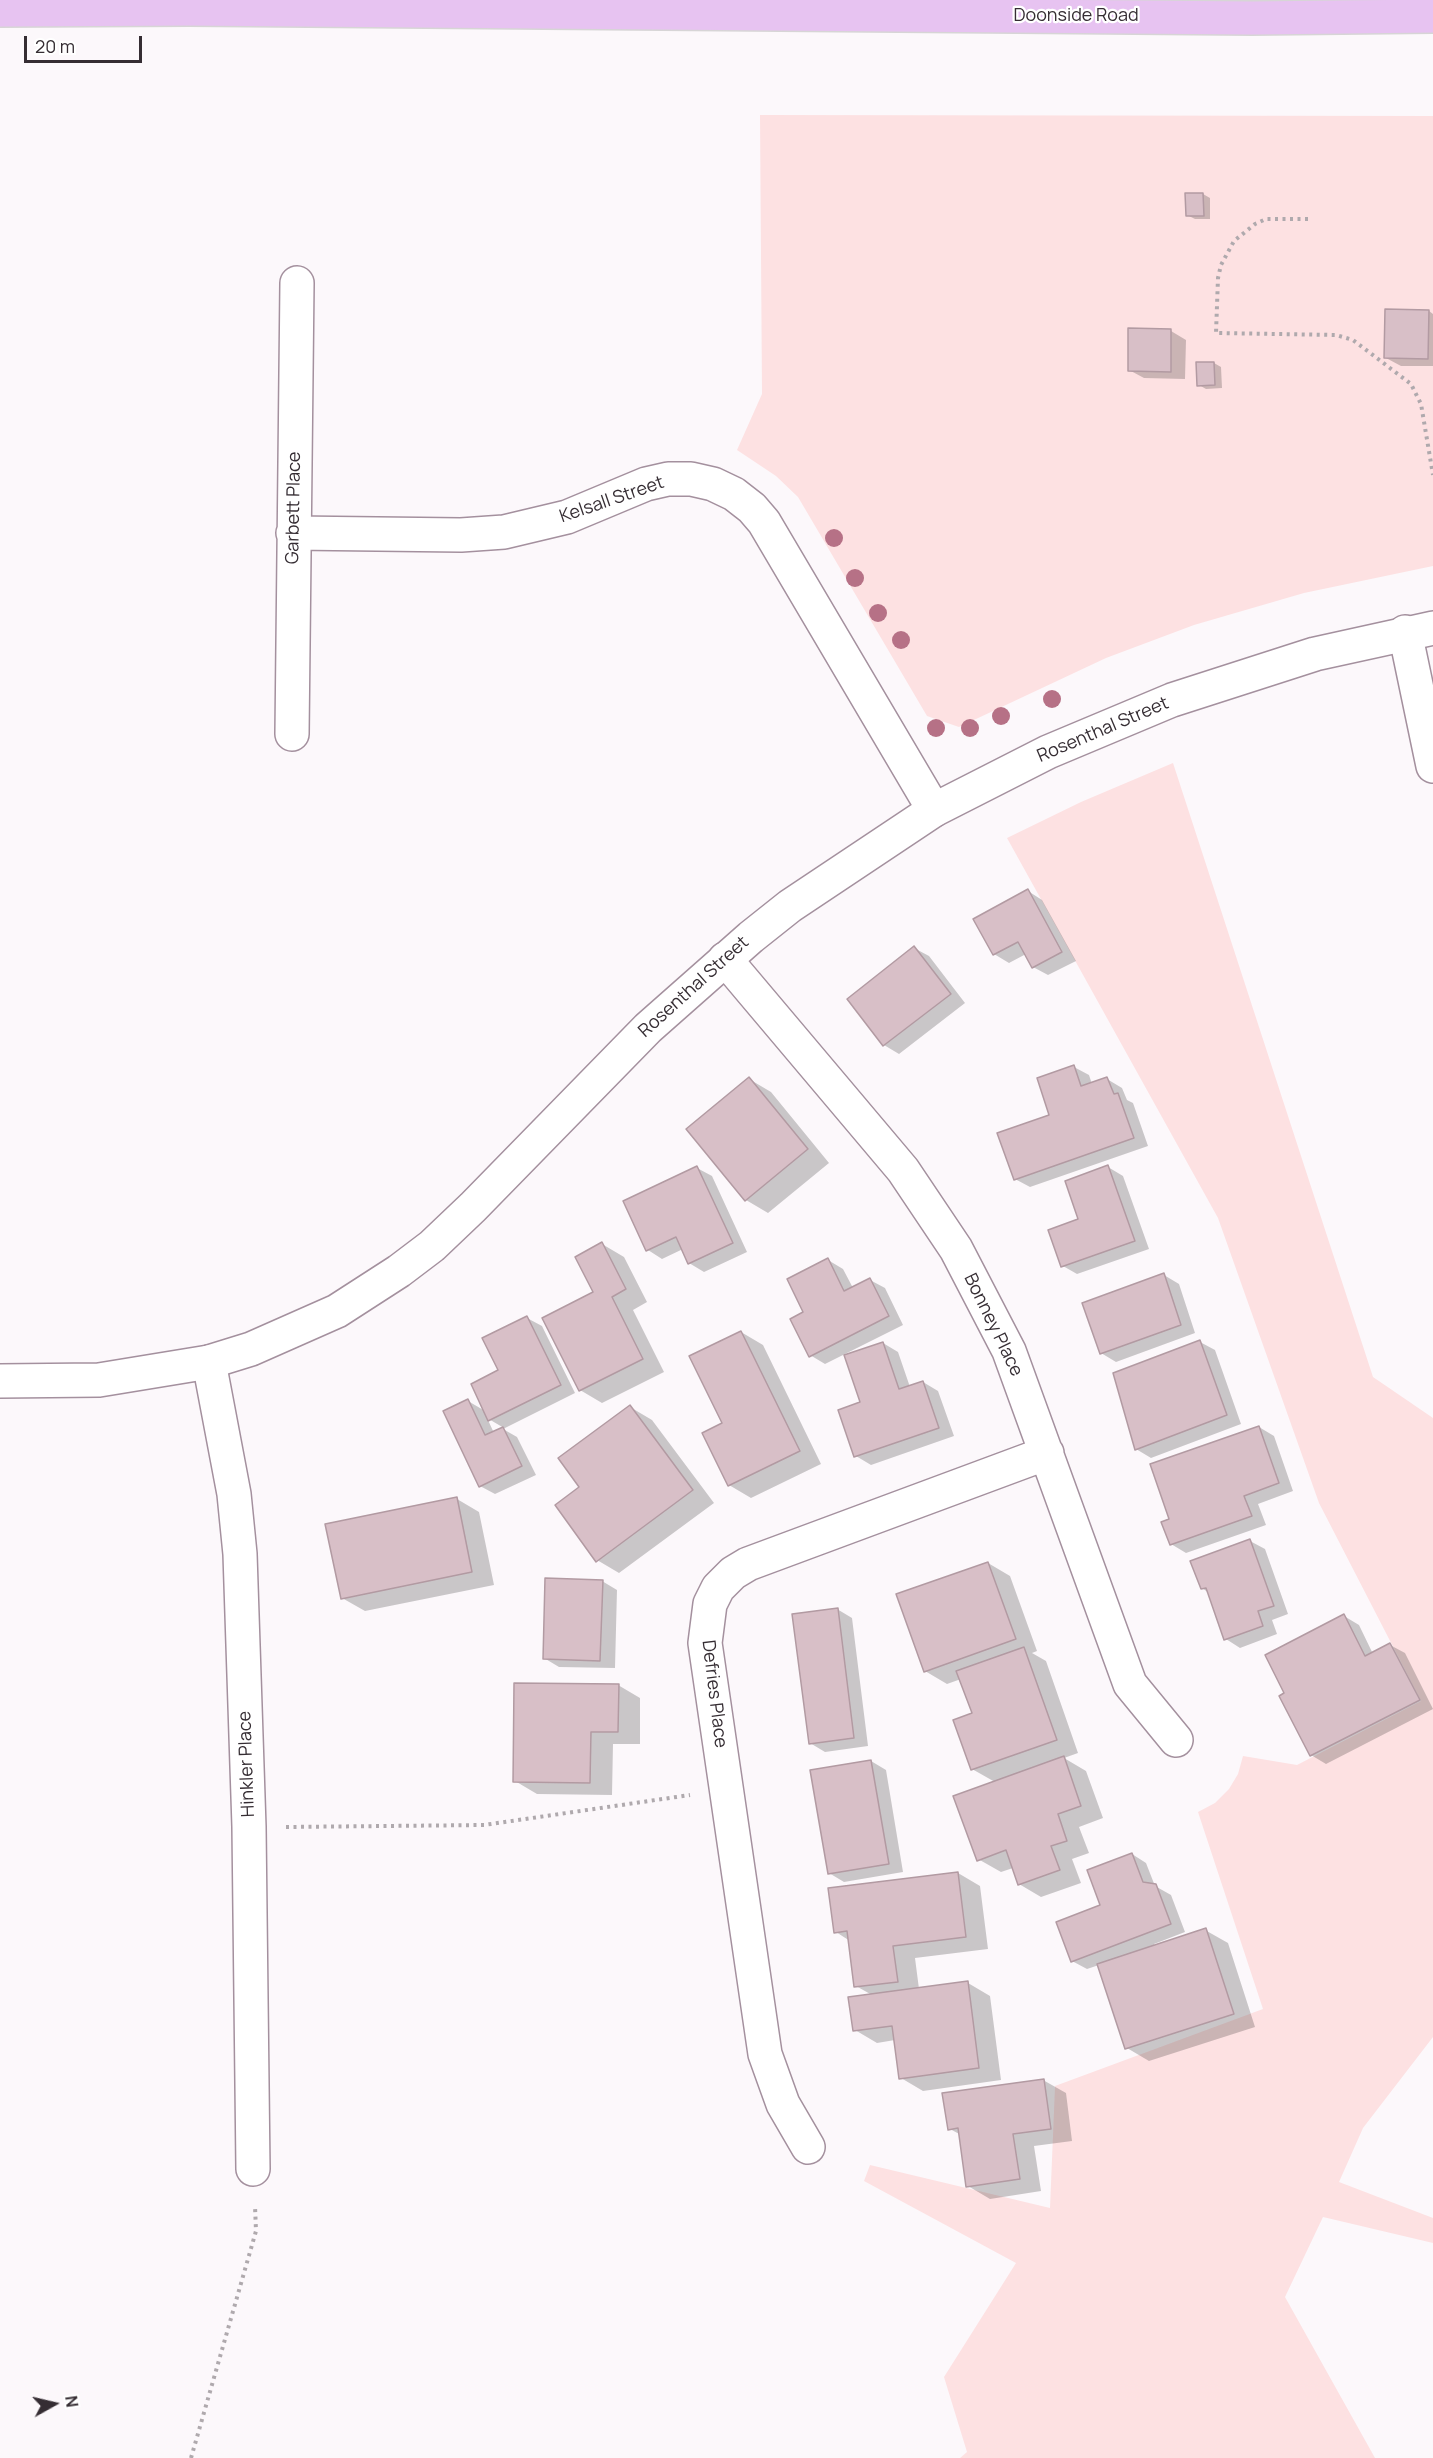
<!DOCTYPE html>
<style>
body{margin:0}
#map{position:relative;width:1433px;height:2458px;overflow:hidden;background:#fcf8fb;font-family:Manrope,sans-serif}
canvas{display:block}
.north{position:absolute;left:24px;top:2374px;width:60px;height:60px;-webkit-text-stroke:4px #fff;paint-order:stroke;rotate:82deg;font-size:16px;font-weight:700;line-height:24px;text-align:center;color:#352d33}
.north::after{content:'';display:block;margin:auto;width:21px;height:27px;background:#352d33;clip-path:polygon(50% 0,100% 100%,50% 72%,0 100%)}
.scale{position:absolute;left:24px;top:36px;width:118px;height:27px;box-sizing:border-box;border:3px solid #352d33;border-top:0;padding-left:8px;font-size:18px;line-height:21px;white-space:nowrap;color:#352d33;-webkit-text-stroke:4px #fff;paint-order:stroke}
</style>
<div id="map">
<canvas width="1433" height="2458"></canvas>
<div class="north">N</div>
<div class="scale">20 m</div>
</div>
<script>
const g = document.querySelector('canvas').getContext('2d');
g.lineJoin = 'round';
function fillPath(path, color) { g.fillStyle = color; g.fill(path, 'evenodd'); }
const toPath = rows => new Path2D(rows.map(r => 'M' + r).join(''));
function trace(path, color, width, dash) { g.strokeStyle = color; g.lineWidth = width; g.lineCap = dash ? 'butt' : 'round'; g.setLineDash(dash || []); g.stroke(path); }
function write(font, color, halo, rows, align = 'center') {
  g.font = font + ' Manrope,sans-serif'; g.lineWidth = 4.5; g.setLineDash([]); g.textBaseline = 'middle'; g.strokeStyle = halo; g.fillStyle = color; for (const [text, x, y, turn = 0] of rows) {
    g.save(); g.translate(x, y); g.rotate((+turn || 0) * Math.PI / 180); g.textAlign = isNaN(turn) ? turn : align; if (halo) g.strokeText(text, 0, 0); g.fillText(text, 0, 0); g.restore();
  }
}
const green = toPath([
 [760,115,1433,116,1433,566,1304,593,1194,625,1106,658,959,727,927,716,798,497,776,476,737,450,762,394],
 [1173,763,1373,1377,1433,1418,1433,2037,1363,2128,1339,2182,1433,2218,1433,2243,1323,2217,1285,2297,1375,2458,960,2458,967,2452,944,2377,1016,2263,864,2181,870,2165,1050,2208,1055,2086,1263,2009,1198,1812,1215,1803,1229,1789,1238,1774,1243,1756,1297,1765,1421,1701,1319,1503,1218,1218,1007,838,1081,802]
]);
const shadow = toPath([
 [1203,194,1210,198,1210,219,1195,219,1187,215],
 [1386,311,1429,311,1433,314,1433,366,1401,366,1386,358],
 [1171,331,1186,340,1185,379,1144,378,1129,370],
 [1214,363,1221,367,1222,388,1206,389,1199,385],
 [1028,891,1042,900,1076,961,1048,975,1033,967,1026,954,1009,963,994,954],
 [914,948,929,956,965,1003,899,1054,884,1045,849,999],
 [1074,1067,1089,1075,1092,1084,1107,1079,1122,1088,1127,1100,1133,1103,1148,1146,1030,1187,1015,1179,1051,1116],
 [749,1079,771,1092,829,1163,768,1213,746,1200],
 [1108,1167,1123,1176,1149,1249,1077,1274,1063,1266,1080,1220],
 [697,1168,712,1176,747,1252,704,1272,689,1263,683,1249,662,1259,648,1250],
 [602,1244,624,1257,647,1302,633,1310,664,1372,602,1403,580,1390],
 [828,1260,843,1269,853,1288,870,1280,885,1288,903,1325,825,1364,810,1355],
 [1164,1275,1179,1284,1195,1333,1116,1362,1101,1353],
 [527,1318,542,1326,575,1393,503,1429,517,1437,536,1475,495,1494,480,1486,468,1401,485,1411],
 [487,1418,504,1428,494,1433],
 [741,1332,763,1345,821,1464,751,1498,729,1485,724,1424],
 [1200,1342,1215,1350,1241,1424,1151,1458,1136,1449],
 [883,1343,898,1352,910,1387,923,1382,938,1391,954,1436,871,1465,856,1456,840,1411,862,1403],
 [630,1407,652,1420,714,1503,619,1573,597,1560,581,1487],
 [1259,1427,1274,1436,1293,1491,1258,1504,1266,1525,1186,1553,1171,1544,1171,1520],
 [457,1499,479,1512,494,1585,365,1611,342,1598],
 [1250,1541,1265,1549,1288,1614,1272,1620,1277,1634,1240,1648,1226,1639,1209,1593,1202,1588],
 [988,1563,1010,1576,1037,1651,1032,1653,1046,1661,1078,1753,1064,1758,1086,1771,1103,1818,1079,1827,1089,1853,1072,1859,1081,1883,1041,1897,1019,1884,1013,1868,1001,1872,978,1859,995,1782,972,1769,974,1714,961,1679,947,1684,925,1671],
 [602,1581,617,1590,615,1668,559,1667,544,1658],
 [837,1609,852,1618,868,1746,825,1752,810,1743],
 [1344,1616,1359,1625,1373,1654,1390,1645,1405,1653,1433,1709,1326,1764,1311,1755],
 [618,1685,640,1698,640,1744,613,1744,612,1795,537,1794,515,1781],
 [871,1761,886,1770,903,1872,844,1882,829,1873],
 [1132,1854,1146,1863,1155,1886,1171,1895,1185,1932,1154,1944,1155,1947,1205,1930,1228,1943,1255,2027,1149,2061,1127,2048,1099,1965,1087,1969,1072,1961],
 [958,1873,980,1886,988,1949,915,1958,919,1989,968,1983,990,1996,1001,2080,923,2091,901,2078,895,2040,877,2043,855,2030,872,1995,856,1986,850,1941,836,1932],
 [1043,2080,1066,2093,1072,2141,1034,2146,1041,2191,990,2199,968,2186,961,2135,950,2129]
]);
const building = toPath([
 [1185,193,1203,193,1204,216,1186,216,1185,193],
 [1385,309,1429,310,1428,359,1384,358,1385,309],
 [1128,328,1171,329,1171,372,1128,371,1128,328],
 [1196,362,1214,362,1215,385,1197,386,1196,362],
 [1028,889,1062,952,1032,968,1018,942,993,955,973,919,1028,889],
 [914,946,951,994,883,1046,847,999,914,946],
 [1074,1065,1081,1086,1107,1077,1114,1094,1118,1093,1134,1138,1014,1180,997,1133,1049,1115,1037,1078,1074,1065],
 [749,1077,808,1149,745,1201,686,1129,749,1077],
 [1108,1165,1135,1241,1061,1267,1048,1230,1078,1219,1065,1181,1108,1165],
 [697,1166,733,1243,688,1264,676,1237,646,1251,623,1201,697,1166],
 [602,1242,626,1289,612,1297,643,1359,579,1391,542,1318,593,1292,575,1257,602,1242],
 [828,1258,844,1291,870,1278,889,1316,809,1357,790,1319,803,1312,787,1279,828,1258],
 [1164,1273,1181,1325,1100,1354,1082,1303,1164,1273],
 [527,1316,561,1385,488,1421,471,1384,498,1370,482,1338,527,1316],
 [741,1331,800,1451,728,1486,702,1433,722,1423,689,1356,741,1331],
 [1200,1340,1227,1415,1135,1450,1113,1373,1200,1340],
 [883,1342,899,1389,923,1381,939,1428,854,1457,838,1410,860,1402,844,1355,883,1342],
 [468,1399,485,1435,503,1427,522,1466,479,1487,443,1411,468,1399],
 [630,1405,693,1490,596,1562,555,1505,579,1487,558,1458,630,1405],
 [1259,1426,1279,1483,1244,1496,1252,1516,1170,1545,1161,1522,1169,1519,1150,1464,1259,1426],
 [457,1497,472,1572,341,1599,325,1524,457,1497],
 [1250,1539,1274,1606,1258,1611,1263,1626,1224,1640,1206,1588,1201,1589,1190,1561,1250,1539],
 [988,1562,1016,1639,924,1672,896,1594,988,1562],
 [545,1578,603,1580,600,1661,543,1659,545,1578],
 [838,1608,854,1738,809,1744,792,1614,838,1608],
 [1344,1614,1365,1656,1390,1643,1420,1700,1310,1756,1279,1696,1284,1693,1265,1655,1344,1614],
 [1024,1647,1057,1740,971,1770,953,1720,972,1713,956,1671,1024,1647],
 [514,1683,619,1684,618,1732,591,1732,590,1783,513,1782,514,1683],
 [1064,1756,1081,1806,1058,1814,1067,1841,1051,1846,1060,1870,1018,1885,1006,1850,977,1861,953,1796,1064,1756],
 [871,1760,889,1864,828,1874,810,1770,871,1760],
 [1132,1853,1143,1882,1156,1884,1171,1924,1071,1962,1056,1922,1100,1905,1087,1870,1132,1853],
 [958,1872,966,1937,893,1946,898,1982,854,1987,847,1931,834,1933,828,1888,958,1872],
 [1206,1928,1234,2014,1125,2049,1097,1964,1206,1928],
 [968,1981,979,2068,899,2079,892,2026,853,2031,848,1997,968,1981],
 [1044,2079,1051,2129,1013,2134,1020,2179,966,2187,958,2128,948,2130,942,2093,1044,2079]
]);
const path = toPath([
 [1308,219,1266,219,1255,224,1234,241,1221,265,1218,278,1216,333,1336,335,1353,340,1411,384,1421,404,1433,475],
 [286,1827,484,1825,690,1795],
 [191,2458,256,2231,255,2206]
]);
const minor = toPath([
 [293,533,461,535,504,532,567,517,646,484,668,479,691,479,713,484,734,494,752,508,764,522,934,810],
 [1405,632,1433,766],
 [292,734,297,283],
 [725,959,903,1170,956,1249,1009,1351,1130,1684,1176,1740],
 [209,1362,234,1494,240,1554,249,1827,253,2169],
 [808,2147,783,2104,765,2054,705,1643,710,1604,718,1588,733,1573,748,1564,1047,1453]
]);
const tertiary = toPath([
 [0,1381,99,1380,209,1362,251,1349,337,1311,399,1271,432,1246,473,1207,648,1028,751,937,790,906,934,810,1048,752,1172,700,1315,654,1433,628]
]);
const primary = toPath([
 [0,10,189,9,1252,18,1433,16]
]);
const trees = [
 [834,538],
 [855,578],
 [878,613],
 [901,640],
 [1052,699],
 [1001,716],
 [936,728],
 [970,728]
];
const streetNames = [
 ["Doonside Road",1076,16],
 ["Kelsall Street",612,500,-19],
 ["Garbett Place",294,508,-89],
 ["Rosenthal Street",1103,730,-23],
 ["Rosenthal Street",694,987,-42],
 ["Bonney Place",993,1325,64],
 ["Defries Place",714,1694,83],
 ["Hinkler Place",247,1764,-92]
];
fillPath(green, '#fde1e2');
fillPath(shadow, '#0003');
fillPath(building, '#d8bfc7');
trace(building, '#b29aa2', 1.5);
trace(minor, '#a4909e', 36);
trace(tertiary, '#a4909e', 36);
trace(primary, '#d7d5d6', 36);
trace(path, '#afa9ad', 4, [3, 4.5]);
trace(minor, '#fff', 33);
trace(tertiary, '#fff', 33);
trace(primary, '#e7c3f1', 33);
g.fillStyle = '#b67186';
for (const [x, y] of trees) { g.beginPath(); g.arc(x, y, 9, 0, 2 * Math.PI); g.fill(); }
write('18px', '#352d33', '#fff', streetNames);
</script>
